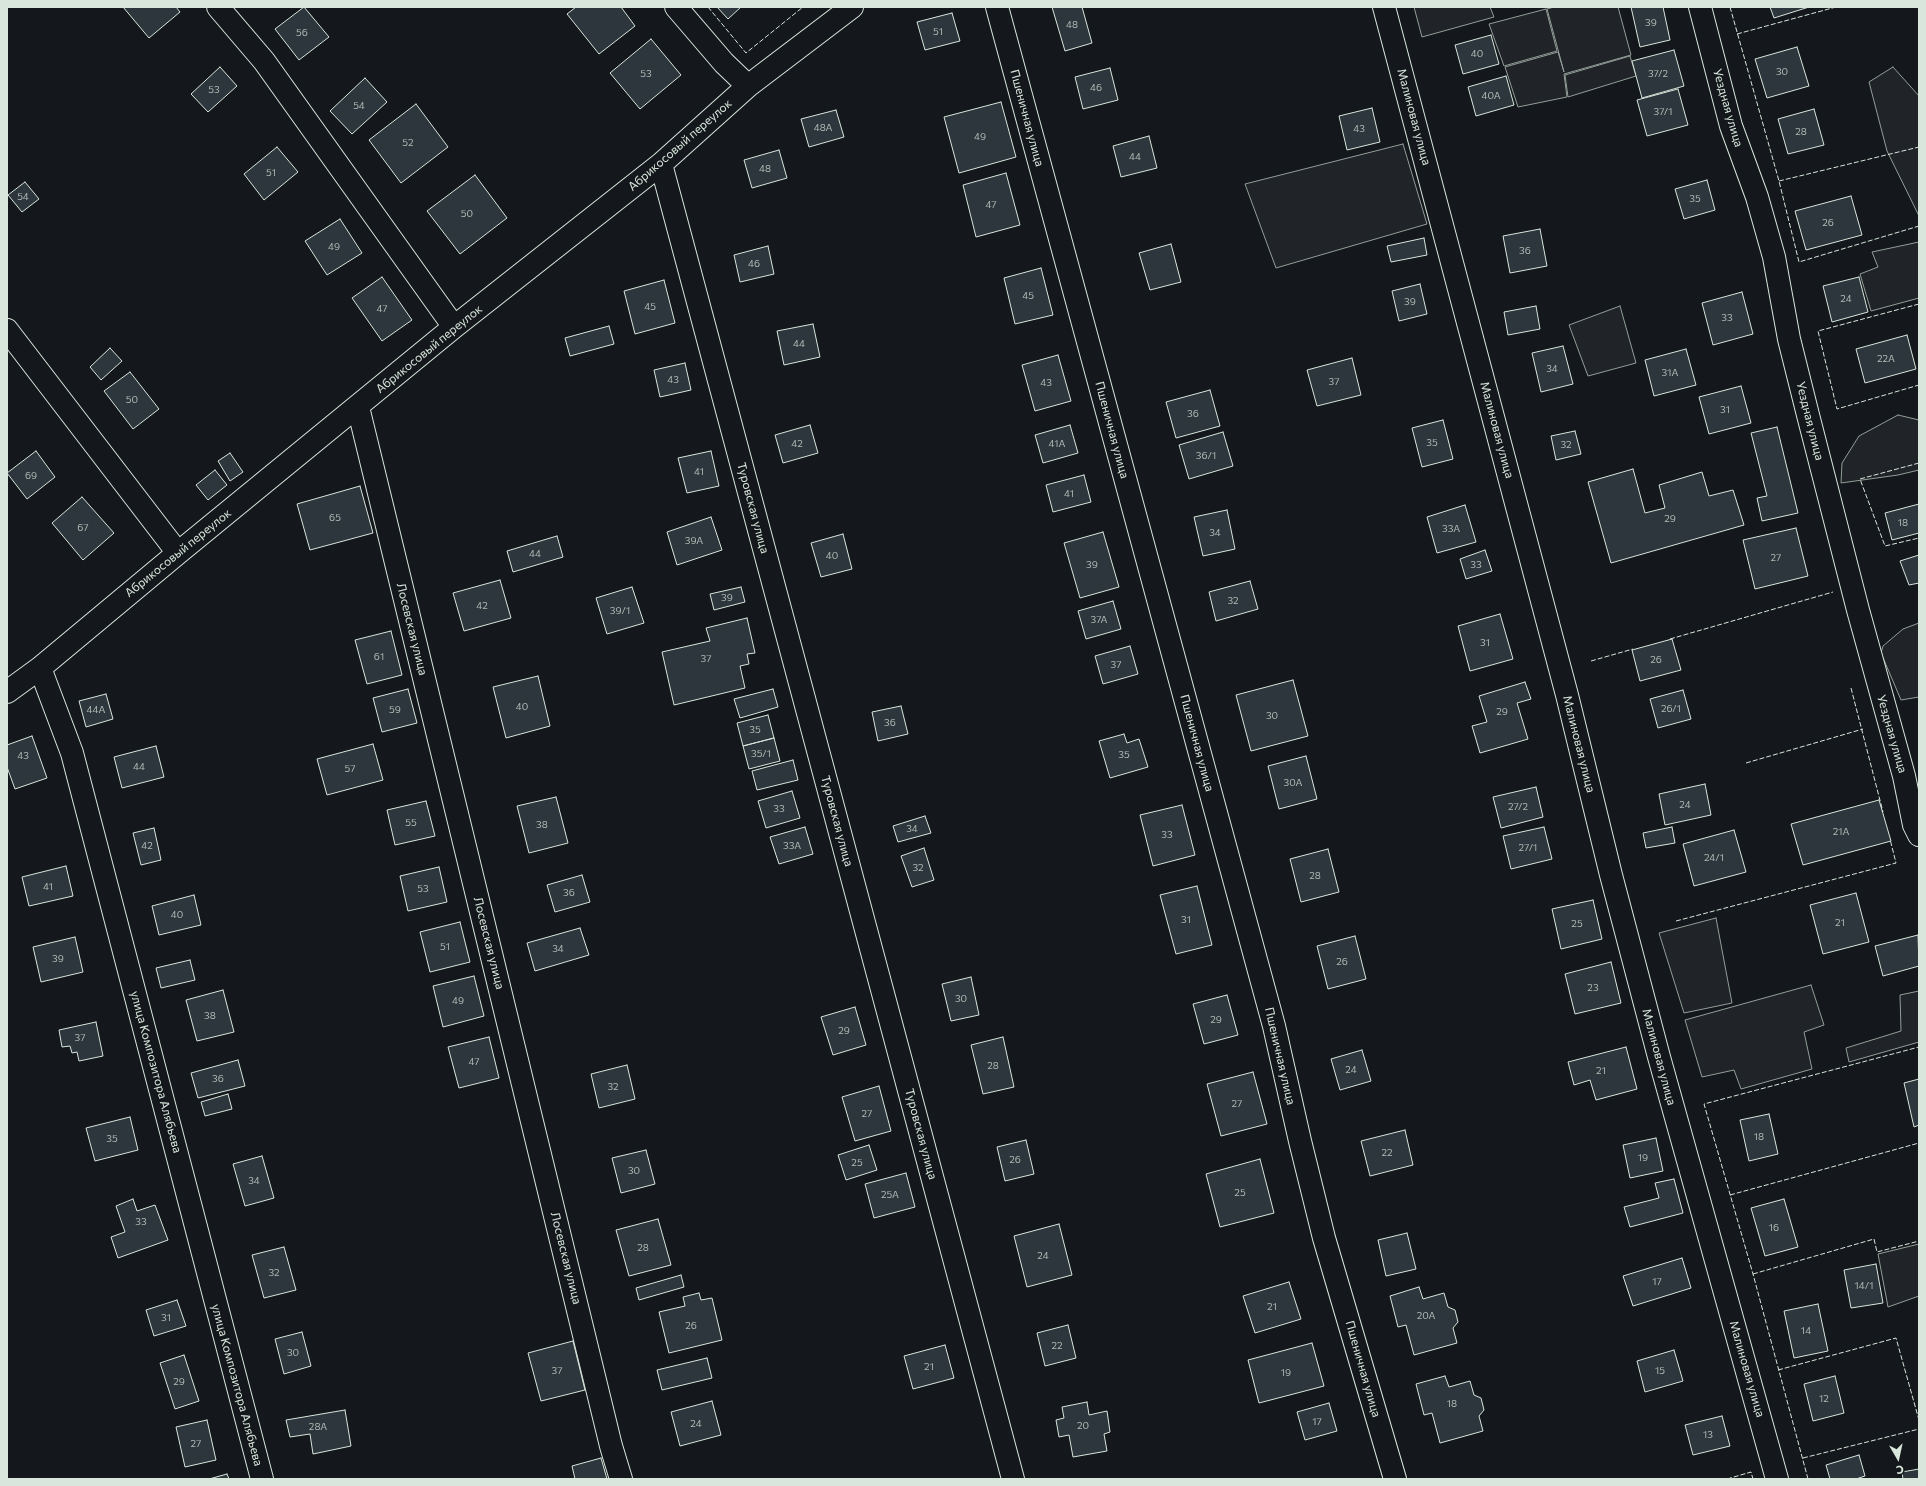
<!DOCTYPE html>
<meta charset="utf-8">
<style>
body{margin:0}
#map{position:relative;width:1926px;height:1486px;overflow:hidden;background:#14181c;font-family:Commissioner,sans-serif}
canvas{display:block}
.frame{position:absolute;inset:0;border:8px solid #d8e6dc;pointer-events:none}
.north{position:absolute;left:1878px;top:1438px;width:40px;height:40px;-webkit-text-stroke:3px #14181c;paint-order:stroke;rotate:171deg;font-size:11px;font-weight:700;line-height:16px;text-align:center;color:#d8e6dc}
.north::after{content:'';display:block;margin:auto;width:14px;height:18px;background:#d8e6dc;clip-path:polygon(50% 0,100% 100%,50% 72%,0 100%)}
</style>
<div id="map">
<canvas width="1926" height="1486"></canvas>
<div class="frame"></div>
<div class="north">С</div>
</div>
<script>
const g = document.querySelector('canvas').getContext('2d');
g.lineJoin = 'round';
function fillPath(path, color) { g.fillStyle = color; g.fill(path, 'evenodd'); }
const toPath = rows => new Path2D(rows.map(r => 'M' + r).join(''));
function trace(path, color, width, dash) { g.strokeStyle = color; g.lineWidth = width; g.lineCap = dash ? 'butt' : 'round'; g.setLineDash(dash || []); g.stroke(path); }
function write(font, color, halo, rows, align = 'center') {
  g.font = font + ' Commissioner,sans-serif'; g.lineWidth = 3; g.setLineDash([]); g.textBaseline = 'middle'; g.strokeStyle = halo; g.fillStyle = color; for (const [text, x, y, turn = 0] of rows) {
    g.save(); g.translate(x, y); g.rotate((+turn || 0) * Math.PI / 180); g.textAlign = isNaN(turn) ? turn : align; if (halo) g.strokeText(text, 0, 0); g.fillText(text, 0, 0); g.restore();
  }
}
const green = toPath([
 [1414,7,1490,7,1494,17,1422,37,1414,7],
 [1554,7,1618,7,1631,55,1564,74,1567,97,1518,107,1505,67,1558,52,1564,72,1547,9,1554,7],
 [1546,9,1557,51,1504,66,1489,24,1546,9],
 [1630,56,1636,76,1568,97,1565,75,1630,56],
 [1893,67,1919,96,1919,216,1887,151,1869,82,1893,67],
 [1403,144,1427,224,1276,268,1245,184,1403,144],
 [1919,242,1919,298,1871,311,1860,274,1878,267,1872,252,1919,242],
 [1620,306,1636,363,1588,376,1569,325,1620,306],
 [1898,415,1919,420,1919,470,1898,475,1841,483,1842,463,1859,436,1898,415],
 [1919,623,1919,697,1901,700,1881,653,1883,646,1903,629,1919,623],
 [1716,918,1732,1003,1684,1013,1659,933,1716,918],
 [1811,985,1824,1025,1804,1032,1812,1069,1741,1089,1734,1070,1702,1077,1685,1020,1811,985],
 [1919,991,1919,1042,1849,1062,1846,1048,1901,1031,1900,995,1919,991],
 [1919,1244,1919,1296,1888,1307,1878,1254,1919,1244]
]);
const building = toPath([
 [123,7,176,7,180,12,149,38,123,7],
 [304,7,329,37,299,60,275,29,304,7],
 [576,7,621,7,635,26,599,54,567,14,576,7],
 [717,7,741,7,728,19,717,7],
 [1052,7,1082,7,1092,43,1065,51,1052,7],
 [1631,7,1663,7,1670,40,1640,47,1631,7],
 [1770,7,1809,7,1774,18,1770,7],
 [952,13,960,41,925,50,917,22,952,13],
 [1491,35,1499,64,1463,74,1455,45,1491,35],
 [651,39,681,75,640,109,610,73,651,39],
 [1797,47,1809,86,1767,98,1755,59,1797,47],
 [1674,50,1684,86,1642,98,1632,61,1674,50],
 [220,67,237,86,208,112,191,94,220,67],
 [1110,68,1118,100,1083,109,1075,77,1110,68],
 [1506,76,1514,105,1476,116,1468,87,1506,76],
 [365,78,387,102,352,134,330,111,365,78],
 [1678,89,1688,125,1647,136,1637,100,1678,89],
 [1001,102,1016,157,959,173,944,117,1001,102],
 [416,104,448,147,401,183,369,140,416,104],
 [1372,108,1380,142,1347,150,1339,116,1372,108],
 [1814,109,1824,145,1788,154,1778,119,1814,109],
 [836,110,844,137,809,147,801,119,836,110],
 [1149,136,1157,168,1121,177,1113,146,1149,136],
 [277,147,298,172,264,200,244,174,277,147],
 [779,150,787,178,752,188,744,160,779,150],
 [1006,173,1020,225,976,237,963,185,1006,173],
 [475,175,507,218,460,254,427,211,475,175],
 [1707,180,1715,210,1684,219,1675,189,1707,180],
 [25,182,39,199,22,212,8,195,25,182],
 [1851,196,1862,235,1806,250,1795,211,1851,196],
 [340,219,362,253,327,275,305,241,340,219],
 [1540,229,1547,266,1510,273,1503,236,1540,229],
 [1424,238,1427,255,1391,262,1387,246,1424,238],
 [1171,244,1181,282,1150,290,1139,253,1171,244],
 [768,246,774,274,740,282,734,255,768,246],
 [1041,268,1053,315,1015,324,1004,278,1041,268],
 [382,277,412,320,382,341,352,298,382,277],
 [1859,277,1868,312,1832,322,1823,286,1859,277],
 [664,280,675,323,635,334,624,291,664,280],
 [1420,284,1427,314,1399,321,1392,291,1420,284],
 [1742,292,1753,334,1713,345,1702,303,1742,292],
 [1536,306,1540,329,1508,335,1504,312,1536,306],
 [813,324,820,357,784,365,777,331,813,324],
 [609,326,614,344,570,356,565,338,609,326],
 [1907,335,1916,369,1865,383,1856,349,1907,335],
 [1563,346,1573,384,1541,392,1532,353,1563,346],
 [110,348,122,361,101,380,90,367,110,348],
 [1686,349,1696,385,1654,396,1645,360,1686,349],
 [1058,355,1071,401,1035,411,1022,365,1058,355],
 [1352,358,1361,395,1317,406,1307,370,1352,358],
 [685,363,691,390,660,397,654,370,685,363],
 [130,372,159,409,133,429,104,391,130,372],
 [1741,386,1751,423,1709,434,1699,397,1741,386],
 [1210,390,1220,426,1176,438,1166,402,1210,390],
 [1443,420,1453,459,1422,467,1412,428,1443,420],
 [810,425,818,453,783,463,775,435,810,425],
 [1070,425,1078,453,1043,463,1035,435,1070,425],
 [1777,427,1798,513,1762,521,1757,498,1767,496,1751,433,1777,427],
 [1575,431,1581,454,1556,460,1551,436,1575,431],
 [1223,432,1233,466,1189,479,1179,445,1223,432],
 [36,451,55,477,27,499,7,473,36,451],
 [711,451,719,486,687,493,678,458,711,451],
 [230,453,243,472,230,481,218,461,230,453],
 [1633,469,1645,513,1665,508,1659,485,1702,472,1709,496,1733,490,1744,525,1611,563,1588,482,1633,469],
 [215,470,227,485,208,500,196,485,215,470],
 [1084,475,1091,502,1053,512,1046,485,1084,475],
 [360,486,373,533,310,550,297,504,360,486],
 [82,497,114,533,83,560,52,523,82,497],
 [1919,504,1919,533,1892,540,1885,513,1919,504],
 [1465,505,1476,542,1437,553,1427,517,1465,505],
 [1227,510,1235,549,1203,556,1194,517,1227,510],
 [711,517,722,550,677,565,667,532,711,517],
 [1796,528,1808,576,1755,589,1743,540,1796,528],
 [1103,532,1119,587,1080,598,1064,543,1103,532],
 [843,534,852,569,821,577,811,543,843,534],
 [557,536,563,557,513,572,507,551,557,536],
 [1485,550,1492,571,1466,579,1460,559,1485,550],
 [1919,555,1919,583,1909,585,1900,561,1919,555],
 [500,580,511,618,464,631,453,593,500,580],
 [1250,581,1258,609,1216,621,1209,592,1250,581],
 [632,587,644,623,607,634,596,598,632,587],
 [741,587,745,602,714,610,710,594,741,587],
 [1113,601,1121,629,1086,639,1078,611,1113,601],
 [1500,614,1513,659,1470,671,1458,626,1500,614],
 [747,618,755,653,747,654,749,664,740,666,745,688,674,705,662,652,710,641,706,628,747,618],
 [391,631,402,675,367,684,355,640,391,631],
 [1672,639,1681,670,1640,681,1632,650,1672,639],
 [1130,646,1138,674,1103,684,1095,656,1130,646],
 [538,676,550,726,506,738,493,687,538,676],
 [1293,680,1308,736,1251,751,1236,695,1293,680],
 [1525,682,1531,699,1517,703,1528,739,1480,753,1472,726,1487,722,1479,696,1525,682],
 [408,689,417,723,382,732,373,698,408,689],
 [773,689,778,707,740,718,734,699,773,689],
 [1683,690,1691,719,1658,728,1650,699,1683,690],
 [106,694,113,719,86,727,79,701,106,694],
 [901,706,908,734,878,741,872,712,901,706],
 [768,715,774,738,743,746,737,723,768,715],
 [1124,734,1127,743,1139,739,1148,767,1110,778,1099,741,1124,734],
 [32,736,47,778,15,789,7,767,7,745,32,736],
 [774,738,780,761,749,769,743,746,774,738],
 [373,744,383,780,327,795,317,759,373,744],
 [156,746,164,777,122,788,114,757,156,746],
 [1306,756,1317,799,1279,809,1268,766,1306,756],
 [793,760,798,780,757,790,752,771,793,760],
 [1705,784,1711,815,1665,825,1659,794,1705,784],
 [1536,787,1543,817,1501,828,1493,797,1536,787],
 [792,791,800,818,766,828,758,801,792,791],
 [556,797,568,843,529,853,517,806,556,797],
 [1879,800,1891,841,1803,865,1791,824,1879,800],
 [426,801,435,836,395,845,387,810,426,801],
 [1182,805,1195,855,1153,866,1140,815,1182,805],
 [925,816,931,833,898,842,893,826,925,816],
 [805,827,813,854,779,864,770,837,805,827],
 [1544,827,1552,859,1511,869,1503,836,1544,827],
 [1672,827,1675,843,1646,848,1643,833,1672,827],
 [154,828,161,860,141,865,133,833,154,828],
 [1734,830,1746,872,1694,886,1683,844,1734,830],
 [924,848,934,880,912,887,901,856,924,848],
 [1328,849,1339,892,1301,902,1290,859,1328,849],
 [66,866,73,896,29,906,22,877,66,866],
 [439,867,447,902,408,911,400,876,439,867],
 [582,875,590,902,555,912,547,885,582,875],
 [1197,886,1212,945,1176,954,1160,895,1197,886],
 [1856,893,1869,942,1823,954,1810,905,1856,893],
 [194,895,201,925,159,935,152,906,194,895],
 [1593,900,1602,939,1561,949,1552,909,1593,900],
 [460,922,470,962,430,972,420,932,460,922],
 [580,928,589,955,535,971,527,943,580,928],
 [1918,935,1919,966,1883,976,1875,946,1918,935],
 [1355,936,1366,979,1328,989,1317,946,1355,936],
 [75,937,83,972,41,982,33,947,75,937],
 [190,960,195,980,161,988,156,968,190,960],
 [1611,962,1621,1003,1575,1014,1565,974,1611,962],
 [474,976,484,1016,443,1027,433,986,474,976],
 [971,977,979,1015,951,1021,942,984,971,977],
 [223,990,234,1032,197,1041,186,1000,223,990],
 [1227,995,1238,1035,1204,1044,1193,1004,1227,995],
 [855,1007,866,1045,833,1055,821,1017,855,1007],
 [96,1022,103,1056,79,1061,77,1052,72,1053,70,1046,62,1047,59,1030,96,1022],
 [489,1037,499,1078,459,1088,448,1047,489,1037],
 [1003,1037,1014,1087,983,1094,971,1045,1003,1037],
 [1626,1047,1637,1089,1596,1100,1590,1080,1574,1085,1568,1062,1626,1047],
 [1362,1050,1371,1081,1340,1090,1331,1059,1362,1050],
 [238,1060,245,1086,198,1098,191,1073,238,1060],
 [627,1065,635,1099,599,1108,591,1074,627,1065],
 [1253,1072,1267,1124,1221,1136,1207,1084,1253,1072],
 [1919,1079,1919,1125,1914,1127,1904,1083,1919,1079],
 [879,1086,891,1131,855,1141,842,1097,879,1086],
 [228,1094,232,1109,205,1116,201,1102,228,1094],
 [1769,1114,1778,1154,1749,1161,1740,1120,1769,1114],
 [130,1117,138,1150,95,1161,86,1128,130,1117],
 [1405,1130,1413,1165,1370,1176,1361,1141,1405,1130],
 [1656,1138,1663,1171,1630,1178,1623,1145,1656,1138],
 [1026,1140,1034,1174,1005,1181,997,1147,1026,1140],
 [869,1145,877,1170,846,1180,838,1155,869,1145],
 [646,1150,655,1184,621,1193,612,1158,646,1150],
 [262,1156,274,1198,245,1206,233,1164,262,1156],
 [1260,1159,1274,1213,1220,1227,1206,1174,1260,1159],
 [906,1173,915,1207,874,1218,865,1184,906,1173],
 [1674,1179,1683,1213,1630,1227,1624,1207,1659,1198,1655,1183,1674,1179],
 [133,1199,137,1211,155,1205,168,1240,118,1258,111,1237,125,1232,116,1206,133,1199],
 [1784,1199,1798,1247,1765,1256,1751,1208,1784,1199],
 [658,1219,671,1265,629,1276,616,1230,658,1219],
 [1059,1224,1072,1275,1027,1287,1014,1236,1059,1224],
 [1407,1233,1416,1269,1386,1276,1378,1240,1407,1233],
 [284,1247,296,1290,264,1298,252,1255,284,1247],
 [1682,1258,1691,1288,1633,1306,1623,1276,1682,1258],
 [1876,1264,1883,1303,1851,1308,1844,1270,1876,1264],
 [681,1275,684,1287,639,1300,636,1288,681,1275],
 [1289,1282,1301,1319,1255,1333,1243,1296,1289,1282],
 [1419,1287,1423,1299,1444,1293,1448,1307,1455,1310,1458,1322,1453,1328,1457,1343,1414,1355,1406,1325,1398,1327,1390,1296,1419,1287],
 [699,1293,701,1300,712,1298,722,1340,669,1353,659,1312,685,1306,683,1297,699,1293],
 [177,1300,186,1326,154,1336,146,1310,177,1300],
 [1818,1304,1828,1351,1794,1358,1784,1311,1818,1304],
 [1068,1325,1076,1358,1045,1366,1037,1333,1068,1325],
 [302,1332,311,1366,284,1374,275,1339,302,1332],
 [573,1341,585,1390,541,1401,528,1353,573,1341],
 [1312,1343,1324,1386,1259,1403,1248,1360,1312,1343],
 [945,1345,954,1378,913,1389,904,1356,945,1345],
 [1674,1350,1683,1381,1645,1392,1637,1361,1674,1350],
 [184,1355,199,1401,175,1409,160,1363,184,1355],
 [707,1358,712,1378,662,1390,657,1370,707,1358],
 [1445,1376,1449,1387,1470,1381,1474,1395,1481,1398,1484,1410,1479,1416,1483,1431,1440,1443,1432,1413,1424,1415,1416,1384,1445,1376],
 [1835,1376,1844,1413,1813,1421,1804,1384,1835,1376],
 [712,1401,721,1435,680,1446,671,1412,712,1401],
 [1087,1402,1089,1415,1107,1411,1110,1432,1104,1434,1107,1451,1073,1457,1069,1435,1059,1437,1056,1420,1064,1418,1062,1407,1087,1402],
 [1329,1403,1337,1431,1305,1440,1297,1412,1329,1403],
 [345,1410,351,1446,313,1454,310,1434,290,1437,286,1420,345,1410],
 [1722,1416,1730,1446,1693,1455,1685,1425,1722,1416],
 [207,1420,216,1460,185,1467,176,1427,207,1420],
 [1859,1455,1865,1476,1856,1479,1830,1479,1826,1465,1859,1455],
 [601,1458,607,1479,575,1479,572,1466,601,1458],
 [1919,1469,1919,1479,1903,1479,1902,1472,1919,1469],
 [227,1474,229,1479,209,1479,227,1474]
]);
const minor = toPath([
 [218,7,264,61,454,327],
 [676,7,724,63,748,86],
 [997,7,1274,1026,1300,1141,1324,1238,1395,1479],
 [1384,7,1567,695,1611,875,1659,1057,1777,1479],
 [1700,7,1731,126,1757,197,1774,257,1789,339,1808,415,1858,610,1904,776,1914,825,1919,835],
 [661,164,1013,1479],
 [7,330,178,553],
 [358,407,611,1446,621,1479],
 [40,668,72,753,262,1479],
 [7,692,40,668,178,553,454,327,661,164,748,86,852,7]
]);
const fence = toPath([
 [708,7,746,53,803,7],
 [1730,7,1779,181,1799,262,1919,226],
 [1737,34,1836,7],
 [1779,181,1919,147],
 [1919,304,1818,331,1837,409,1919,385],
 [1919,463,1860,479,1885,546,1919,538],
 [1670,639,1833,592],
 [1591,661,1633,649],
 [1851,688,1883,812],
 [1746,763,1863,729],
 [1676,921,1896,863,1890,839],
 [1730,1195,1919,1143],
 [1753,1274,1874,1239,1877,1252,1919,1241],
 [1778,1370,1896,1338,1919,1420],
 [1803,1458,1919,1429],
 [1727,1479,1751,1472,1753,1479],
 [1808,1479,1753,1274,1704,1104,1919,1047]
]);
const numberNames = [
 ["39",1651,23],
 ["48",1072,25],
 ["51",938,32],
 ["56",302,33],
 ["40",1477,54],
 ["30",1782,72],
 ["53",646,74],
 ["37/2",1658,74],
 ["46",1096,88],
 ["53",214,90],
 ["40А",1491,96],
 ["54",359,106],
 ["37/1",1663,112],
 ["48А",823,128],
 ["43",1359,129],
 ["28",1801,132],
 ["49",980,137],
 ["52",408,143],
 ["44",1135,157],
 ["48",765,169],
 ["51",271,173],
 ["54",23,197],
 ["35",1695,199],
 ["47",991,205],
 ["50",467,214],
 ["26",1828,223],
 ["49",334,247],
 ["36",1525,251],
 ["46",754,264],
 ["45",1028,296],
 ["24",1846,299],
 ["39",1410,302],
 ["45",650,307],
 ["47",382,309],
 ["33",1727,318],
 ["44",799,344],
 ["22А",1886,359],
 ["34",1552,369],
 ["31А",1670,373],
 ["43",673,380],
 ["37",1334,382],
 ["43",1046,383],
 ["50",132,400],
 ["31",1725,410],
 ["36",1193,414],
 ["35",1432,443],
 ["42",797,444],
 ["41А",1057,444],
 ["32",1566,445],
 ["36/1",1206,456],
 ["41",699,472],
 ["69",31,476],
 ["41",1069,494],
 ["65",335,518],
 ["29",1670,519],
 ["18",1903,523],
 ["67",83,528],
 ["33А",1451,529],
 ["34",1215,533],
 ["39А",694,541],
 ["44",535,554],
 ["40",832,556],
 ["27",1776,558],
 ["39",1092,565],
 ["33",1476,565],
 ["39",727,598],
 ["32",1233,601],
 ["42",482,606],
 ["39/1",620,611],
 ["37А",1099,620],
 ["31",1485,643],
 ["61",379,657],
 ["37",706,659],
 ["26",1656,660],
 ["37",1116,665],
 ["40",522,707],
 ["26/1",1671,709],
 ["44А",96,710],
 ["59",395,710],
 ["29",1502,712],
 ["30",1272,716],
 ["36",890,723],
 ["35",755,730],
 ["35/1",761,754],
 ["35",1124,755],
 ["43",23,756],
 ["44",139,767],
 ["57",350,769],
 ["30А",1293,783],
 ["24",1685,805],
 ["27/2",1518,807],
 ["33",779,809],
 ["55",411,823],
 ["38",542,825],
 ["34",912,829],
 ["21А",1841,832],
 ["33",1167,835],
 ["42",147,846],
 ["33А",792,846],
 ["27/1",1528,848],
 ["24/1",1714,858],
 ["32",918,868],
 ["28",1315,876],
 ["41",48,887],
 ["53",423,889],
 ["36",569,893],
 ["40",177,915],
 ["31",1186,920],
 ["21",1840,923],
 ["25",1577,924],
 ["51",445,947],
 ["34",558,949],
 ["39",58,959],
 ["26",1342,962],
 ["23",1593,988],
 ["30",961,999],
 ["49",458,1001],
 ["38",210,1016],
 ["29",1216,1020],
 ["29",844,1031],
 ["37",80,1038],
 ["47",474,1062],
 ["28",993,1066],
 ["24",1351,1070],
 ["21",1601,1071],
 ["36",218,1079],
 ["32",613,1087],
 ["27",1237,1104],
 ["27",867,1114],
 ["18",1759,1137],
 ["35",112,1139],
 ["22",1387,1153],
 ["19",1643,1158],
 ["26",1015,1160],
 ["25",857,1163],
 ["30",634,1171],
 ["34",254,1181],
 ["25",1240,1193],
 ["25А",890,1195],
 ["33",141,1222],
 ["16",1774,1228],
 ["28",643,1248],
 ["24",1043,1256],
 ["32",274,1273],
 ["17",1657,1282],
 ["14/1",1864,1286],
 ["21",1272,1307],
 ["20А",1426,1316],
 ["31",166,1318],
 ["26",691,1326],
 ["14",1806,1331],
 ["22",1057,1346],
 ["30",293,1353],
 ["21",929,1367],
 ["37",557,1371],
 ["15",1660,1371],
 ["19",1286,1373],
 ["29",179,1382],
 ["12",1824,1399],
 ["18",1452,1404],
 ["17",1317,1422],
 ["24",696,1424],
 ["20",1083,1426],
 ["28А",318,1427],
 ["13",1708,1435],
 ["27",196,1444]
];
const streetNames = [
 ["Уездная улица",1728,108,74],
 ["Малиновая улица",1414,117,75],
 ["Пшеничная улица",1027,118,75],
 ["Абрикосовый переулок",680,145,-41],
 ["Абрикосовый переулок",429,349,-39],
 ["Уездная улица",1810,421,76],
 ["Пшеничная улица",1112,430,75],
 ["Малиновая улица",1497,430,75],
 ["Туровская улица",753,508,75],
 ["Абрикосовый переулок",178,553,-39],
 ["Лосевская улица",412,629,76],
 ["Уездная улица",1892,734,74],
 ["Пшеничная улица",1197,743,75],
 ["Малиновая улица",1579,744,76],
 ["Туровская улица",837,821,75],
 ["Лосевская улица",489,943,76],
 ["Пшеничная улица",1280,1056,77],
 ["Малиновая улица",1659,1057,75],
 ["улица Композитора Алябьева",156,1072,75],
 ["Туровская улица",921,1134,75],
 ["Лосевская улица",566,1258,76],
 ["Пшеничная улица",1363,1369,74],
 ["Малиновая улица",1747,1369,74],
 ["улица Композитора Алябьева",237,1385,75]
];
fillPath(green, '#202428');
trace(green, '#939e99', 1);
fillPath(building, '#2c363c');
trace(building, '#d8e6dc', 1);
trace(minor, '#d8e6dc', 24);
trace(minor, '#14181c', 22);
trace(fence, '#d8e6dc', 1, [5, 2]);
write('10px', '#adbab4', null, numberNames);
write('12px', '#d8e6dc', '#14181c', streetNames);
</script>
